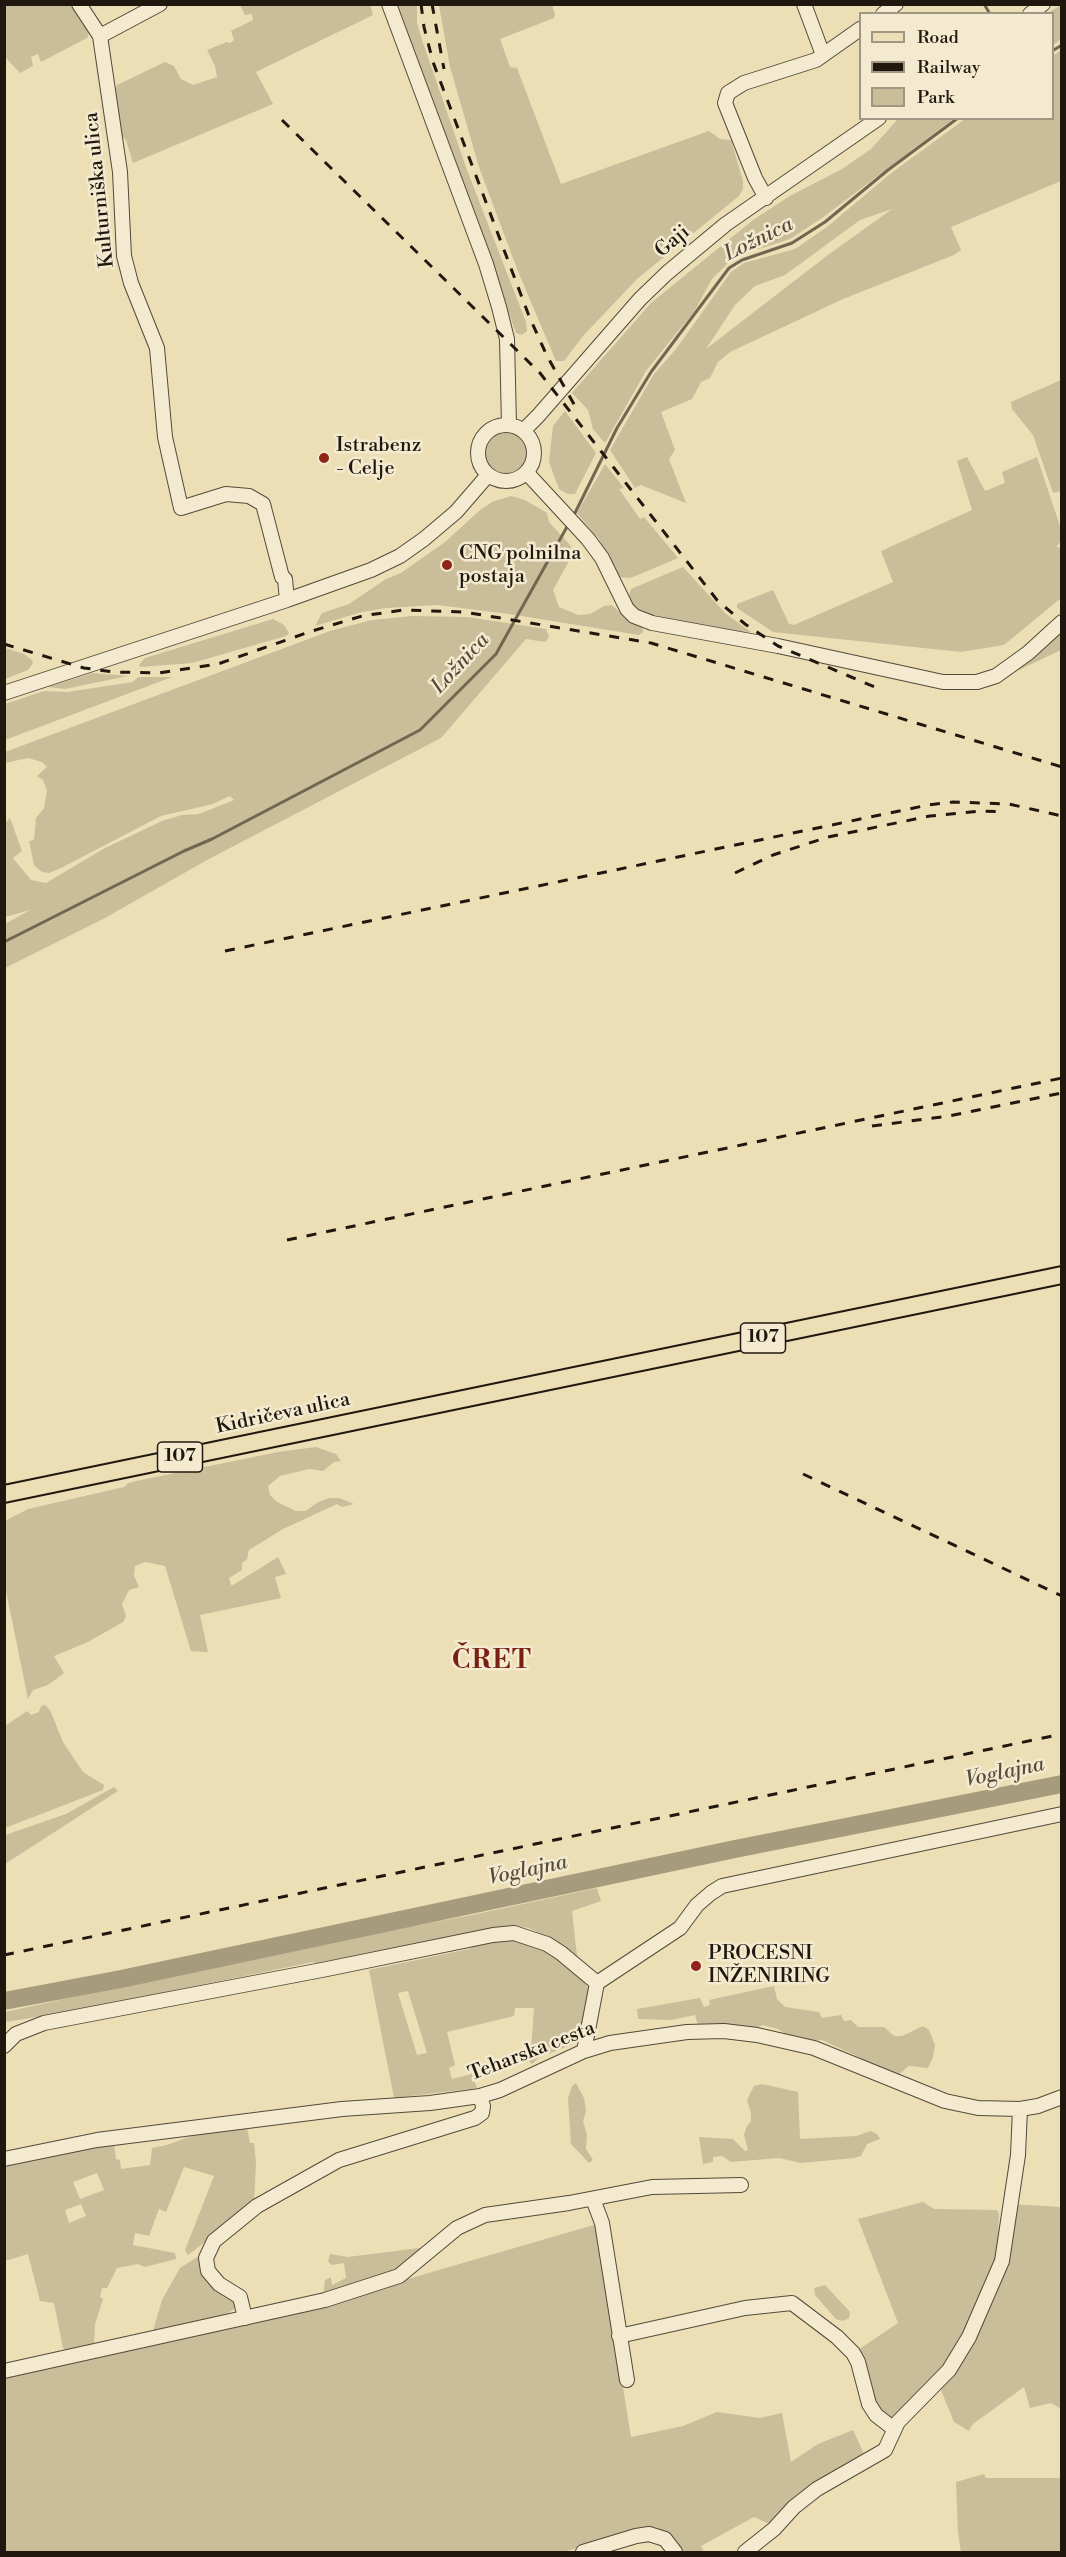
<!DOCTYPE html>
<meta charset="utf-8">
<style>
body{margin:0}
#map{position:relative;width:1066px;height:2557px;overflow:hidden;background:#ecdfb6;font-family:"Libre Bodoni",serif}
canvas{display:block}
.frame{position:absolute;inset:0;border:6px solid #20180f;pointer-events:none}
.legend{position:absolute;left:859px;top:12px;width:195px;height:108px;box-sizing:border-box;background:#f3ead0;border:2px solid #9f9683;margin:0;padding:8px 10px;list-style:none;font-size:18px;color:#20180f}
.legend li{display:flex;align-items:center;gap:12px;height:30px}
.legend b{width:30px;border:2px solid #9f9683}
</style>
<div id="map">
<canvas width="1066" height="2557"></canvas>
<div class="frame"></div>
<ul class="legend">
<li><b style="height:8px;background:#ecdfb6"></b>Road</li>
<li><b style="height:8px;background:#20180f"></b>Railway</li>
<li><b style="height:16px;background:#c9bd9a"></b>Park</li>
</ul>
</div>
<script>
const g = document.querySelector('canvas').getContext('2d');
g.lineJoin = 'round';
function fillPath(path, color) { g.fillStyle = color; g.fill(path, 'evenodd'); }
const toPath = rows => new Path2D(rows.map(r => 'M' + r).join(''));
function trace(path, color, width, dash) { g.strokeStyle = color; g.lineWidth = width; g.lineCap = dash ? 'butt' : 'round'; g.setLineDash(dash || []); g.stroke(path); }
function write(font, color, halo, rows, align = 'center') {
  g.font = font + ' "Libre Bodoni",serif'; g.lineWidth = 5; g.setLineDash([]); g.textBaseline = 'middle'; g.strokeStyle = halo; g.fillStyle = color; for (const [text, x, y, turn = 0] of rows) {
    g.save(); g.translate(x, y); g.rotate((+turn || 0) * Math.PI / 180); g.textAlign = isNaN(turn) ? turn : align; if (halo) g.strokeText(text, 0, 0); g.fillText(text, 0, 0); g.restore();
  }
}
const green = toPath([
 [370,4,373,15,256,72,273,104,133,163,126,140,121,135,114,91,117,85,165,62,174,66,181,79,193,85,217,77,215,66,207,50,227,42,230,43,234,40,231,31,253,20,252,14,245,15,240,5],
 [4,5,81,5,86,13,89,33,87,38,41,62,38,54,31,57,33,66,20,73,5,57],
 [397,5,417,5,417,23,421,37,467,170,526,322,527,331,522,335,516,333],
 [439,5,552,5,555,14,554,18,500,39,510,67,517,68,561,184,709,131,720,139,731,140,743,181,743,189,739,196,637,279,583,336,564,361,556,361,517,269,479,167,450,67],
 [1061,5,1061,39,1053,45,1052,14,1048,13],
 [1061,50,1061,181,951,227,961,250,954,255,843,299,730,352,718,362,710,378,701,382,692,399,661,412,675,450,669,459,686,503,641,485,635,488,610,450,654,374,676,349,731,272,744,263,795,249,827,227,890,174,965,119,1052,118,1053,56],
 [892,209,828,255,706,349,735,305,755,286,785,275,860,220],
 [898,119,953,119,822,218,790,239,740,255,727,264,712,279,695,310,646,371,605,443,593,429,588,410,572,393,651,303,753,220,790,196,842,169,871,149],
 [1061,380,1061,491,1053,493,1033,435,1012,409,1011,402],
 [565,411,596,453,575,494,568,494,559,489,549,462,553,426],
 '484 453a22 22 0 1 1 44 0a22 22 0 1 1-44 0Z',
 [967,457,985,491,1005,483,1002,472,1037,457,1061,529,1061,541,1056,547,1061,548,1061,598,1004,645,961,652,773,632,737,608,737,604,773,590,789,624,794,625,893,582,881,551,972,510,957,461],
 [605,464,624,488,619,489,640,519,644,517,678,558,638,575,630,578,618,577,599,539,577,513],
 [511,496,525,500,547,513,549,522,570,545,572,552,568,563,553,590,559,607,578,615,590,614,604,606,612,605,625,618,642,627,643,632,639,635,509,614,437,605,386,608,362,612,315,626,322,613,349,604,386,579,401,573,445,542,479,511,492,502],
 [683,567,726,614,751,632,729,631,651,615,634,608,628,599,631,589],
 [412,616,467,617,546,629,549,637,545,642,526,639,441,738,207,860,105,918,5,968,5,924,30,910,5,917,5,823,10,818,22,851,13,858,31,880,46,883,103,849,162,821,182,815,199,814,234,800,230,796,213,804,161,816,61,868,49,873,42,872,34,865,29,841,34,840,36,818,44,808,47,790,43,780,37,776,47,767,42,762,28,758,5,763,5,752,330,631,372,620],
 [273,619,284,625,289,633,286,636,192,663,140,667,139,665,145,658],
 [1061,629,1061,650,1017,671,1036,653],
 [5,648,24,654,32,660,33,663,28,670,5,679],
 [93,673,128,676,65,689,48,687],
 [138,677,172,677,5,740,5,704,44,691,67,692,133,682],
 [316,1447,336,1454,341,1461,334,1462,323,1471,309,1469,280,1476,268,1486,270,1495,277,1502,296,1511,306,1511,318,1502,330,1498,339,1498,354,1504,342,1507,337,1504,283,1529,249,1550,247,1559,242,1563,242,1570,229,1578,231,1585,233,1585,278,1557,286,1574,275,1577,281,1598,200,1615,208,1652,191,1651,165,1566,145,1562,135,1566,134,1576,139,1587,129,1590,122,1604,126,1616,123,1622,88,1642,54,1656,64,1673,48,1685,33,1690,28,1699,5,1586,5,1521,28,1509,124,1487,128,1483,141,1480,278,1452],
 [45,1705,50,1710,63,1742,83,1772,104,1785,103,1790,5,1828,5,1726,27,1711,31,1715,39,1712,41,1706],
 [114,1787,118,1791,5,1864,5,1835,66,1814],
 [597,1888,601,1901,572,1911,577,1956,548,1937,529,1928,511,1925,323,1966,313,1962,69,2012,5,2022,5,2012,96,1992,276,1952,472,1915],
 [515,1939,547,1950,582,1979,588,1988,591,1998,581,2041,548,2054,547,2050,541,2053,541,2056,532,2064,523,2056,531,2050,534,2008,515,2008,514,2016,447,2032,455,2065,449,2068,452,2079,472,2074,477,2088,394,2098,369,1970,469,1949,473,1945],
 [408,1991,427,2053,417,2055,398,1993],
 [774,1986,777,1999,785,2007,819,2012,822,2018,841,2015,844,2021,851,2020,858,2027,884,2027,894,2036,902,2036,923,2026,929,2030,935,2045,933,2057,928,2068,909,2066,897,2076,865,2063,861,2058,822,2040,808,2041,792,2038,778,2029,763,2025,754,2029,698,2026,695,2015,671,2020,638,2019,637,2009,700,1998,704,2007,710,2005,709,2000],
 [576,2083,584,2098,586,2111,583,2121,587,2135,586,2149,593,2160,589,2163,571,2144,568,2098,572,2086],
 [762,2084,798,2092,800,2139,856,2136,871,2131,877,2134,880,2139,867,2144,861,2156,854,2158,812,2162,801,2163,779,2158,731,2162,722,2156,713,2157,713,2162,703,2164,699,2137,733,2139,745,2151,748,2150,744,2135,747,2126,751,2121,751,2113,747,2100,754,2086],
 [247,2128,250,2143,254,2143,256,2163,254,2204,188,2255,185,2250,214,2176,184,2167,166,2212,159,2209,149,2236,135,2233,133,2245,175,2253,176,2259,145,2267,138,2264,117,2268,107,2288,102,2288,100,2297,103,2299,95,2324,94,2347,68,2352,63,2348,54,2303,40,2301,28,2254,5,2261,4,2165,71,2150,114,2144,116,2159,120,2160,121,2169,150,2165,152,2148,167,2145,194,2135],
 [97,2173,104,2190,80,2199,73,2182],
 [81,2204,86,2216,69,2223,65,2210],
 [923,2202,934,2209,997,2210,999,2214,997,2259,968,2326,941,2372,890,2420,878,2413,855,2352,898,2323,858,2219],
 [1011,2204,1061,2207,1061,2409,1051,2403,1030,2408,1024,2387,973,2424,969,2431,954,2422,940,2388,1000,2276],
 [597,2224,631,2437,683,2426,717,2412,760,2418,782,2413,791,2462,818,2444,853,2430,865,2456,771,2525,754,2517,701,2546,704,2552,682,2552,678,2542,667,2534,618,2535,564,2552,5,2552,4,2376,260,2322],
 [427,2247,397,2272,323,2296,325,2280,331,2277,332,2285,346,2278,344,2263,332,2265,328,2262,330,2254,348,2257],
 [199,2256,203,2276,235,2300,234,2309,223,2316,152,2334,162,2300,180,2268],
 [825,2285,850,2312,849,2318,843,2321,836,2319,815,2295,814,2288],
 [984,2474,986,2478,1061,2478,1061,2552,961,2552,958,2533,956,2482]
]);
const stream = toPath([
 [984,4,990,14],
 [1052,51,1062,45],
 [573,517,617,428,651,372,729,268,742,260,792,243,825,222,888,170,958,118],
 [4,942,184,851,212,839,420,730,496,654,568,525]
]);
const river = toPath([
 [4,2001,121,1979,735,1849,1062,1784]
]);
const minor = toPath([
 [79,4,100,36],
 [160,4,100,36,120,172,124,256,131,283,157,348,165,437,181,508,226,494,249,496,263,504,282,577,285,579,287,600],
 [389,4,486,264,499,307,507,339,509,425],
 [804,4,823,55],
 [883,14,896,4],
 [1030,14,1043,4],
 [766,198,755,178,725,103,728,93,744,83,816,60,860,29],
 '478 453a28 28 0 1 1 56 0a28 28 0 1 1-56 0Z',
 [523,431,538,416,640,299,667,273,726,224,879,118],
 [527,473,588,539,602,558,627,609,634,616,652,623,778,646,943,682,977,682,996,676,1028,653,1062,622],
 [4,693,287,600,371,570,400,556,424,539,456,512,488,475],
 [4,2046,16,2034,44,2023,327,1969,493,1935,514,1933,547,1944,561,1953,597,1983,680,1928,697,1905,711,1893,722,1886,1062,1814],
 [584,2051,597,1983],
 [4,2159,97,2140,342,2109,430,2103,480,2096,500,2090,584,2051,610,2043,687,2032,724,2031,757,2035,814,2048,945,2101,978,2108,1020,2109,1038,2106,1062,2097],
 [593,2199,602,2223,627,2380],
 [245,2318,240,2297,219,2284,208,2271,206,2258,214,2241,257,2206,339,2160,475,2118,482,2113,483,2106,480,2096],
 [619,2336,745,2308,792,2303,837,2337,853,2353,858,2362,869,2404,876,2415,894,2429],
 [4,2371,325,2300,399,2276,457,2228,485,2215,569,2203,652,2187,741,2185],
 [583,2552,636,2536,649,2534,665,2539,675,2552],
 [745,2552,774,2529,794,2507,817,2489,885,2450,898,2422,949,2370,969,2337,1002,2261,1018,2155,1020,2109]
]);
const major = toPath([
 [4,1494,1062,1275]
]);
const rail = toPath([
 [421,4,424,27,433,62,529,316,547,356,575,406],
 [432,4,444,69],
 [282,120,540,373,717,600,745,624,778,646,877,688],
 [4,644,84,668,114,672,159,673,218,664,312,631,362,616,403,610,464,612,651,643,1062,767],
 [735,873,773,855,828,837,930,816,982,811,1005,812],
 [225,951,928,805,953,802,1009,804,1062,816],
 [872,1126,949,1116,1062,1093],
 [287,1240,1062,1078],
 [803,1474,1062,1596],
 [4,1955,1062,1734]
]);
const markers = [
 [324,458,6,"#8f2418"],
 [447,565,6,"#8f2418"],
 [696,1966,6,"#8f2418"]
];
const shields = [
 [763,1338,45],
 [180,1457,45]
];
const shieldNames = [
 ["107",763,1338],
 ["107",180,1457]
];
const streetNames = [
 ["Kulturniška ulica",100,190,-96],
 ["Gaji",673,242,-40],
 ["Kidričeva ulica",283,1414,-12],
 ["Teharska cesta",532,2052,-21]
];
const poiNames = [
 ["Istrabenz",336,446],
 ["- Celje",336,469],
 ["CNG polnilna",459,554],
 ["postaja",459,577],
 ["PROCESNI",708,1954],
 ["INŽENIRING",708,1977]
];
const waterNames = [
 ["Ložnica",759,240,-26],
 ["Ložnica",461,664,-47],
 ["Voglajna",1005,1773,-12],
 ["Voglajna",528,1871,-12]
];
const districtNames = [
 ["ČRET",492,1662]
];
fillPath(green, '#c9bd9a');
trace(stream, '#716751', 3);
trace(river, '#a79b7d', 18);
trace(minor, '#534a39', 16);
trace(major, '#20180f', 20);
trace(minor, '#f3ead0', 14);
trace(major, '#ecdfb6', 16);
trace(rail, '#20180f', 3, [10, 10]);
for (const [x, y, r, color] of markers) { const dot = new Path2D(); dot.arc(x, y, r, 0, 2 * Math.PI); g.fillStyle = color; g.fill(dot); trace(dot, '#f3ead0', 2); }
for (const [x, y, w] of shields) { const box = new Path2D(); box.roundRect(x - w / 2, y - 15, w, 30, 4.5); g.fillStyle = '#f3ead0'; g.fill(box); trace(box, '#20180f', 1.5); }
write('bold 18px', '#20180f', null, shieldNames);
write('20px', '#20180f', '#f3ead0', streetNames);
write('20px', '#20180f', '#f3ead0', poiNames, 'left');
write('italic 21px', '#564c3b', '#f3ead0', waterNames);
g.letterSpacing = '1.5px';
write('bold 26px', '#7a1f14', '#f3ead0', districtNames);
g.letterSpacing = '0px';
</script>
